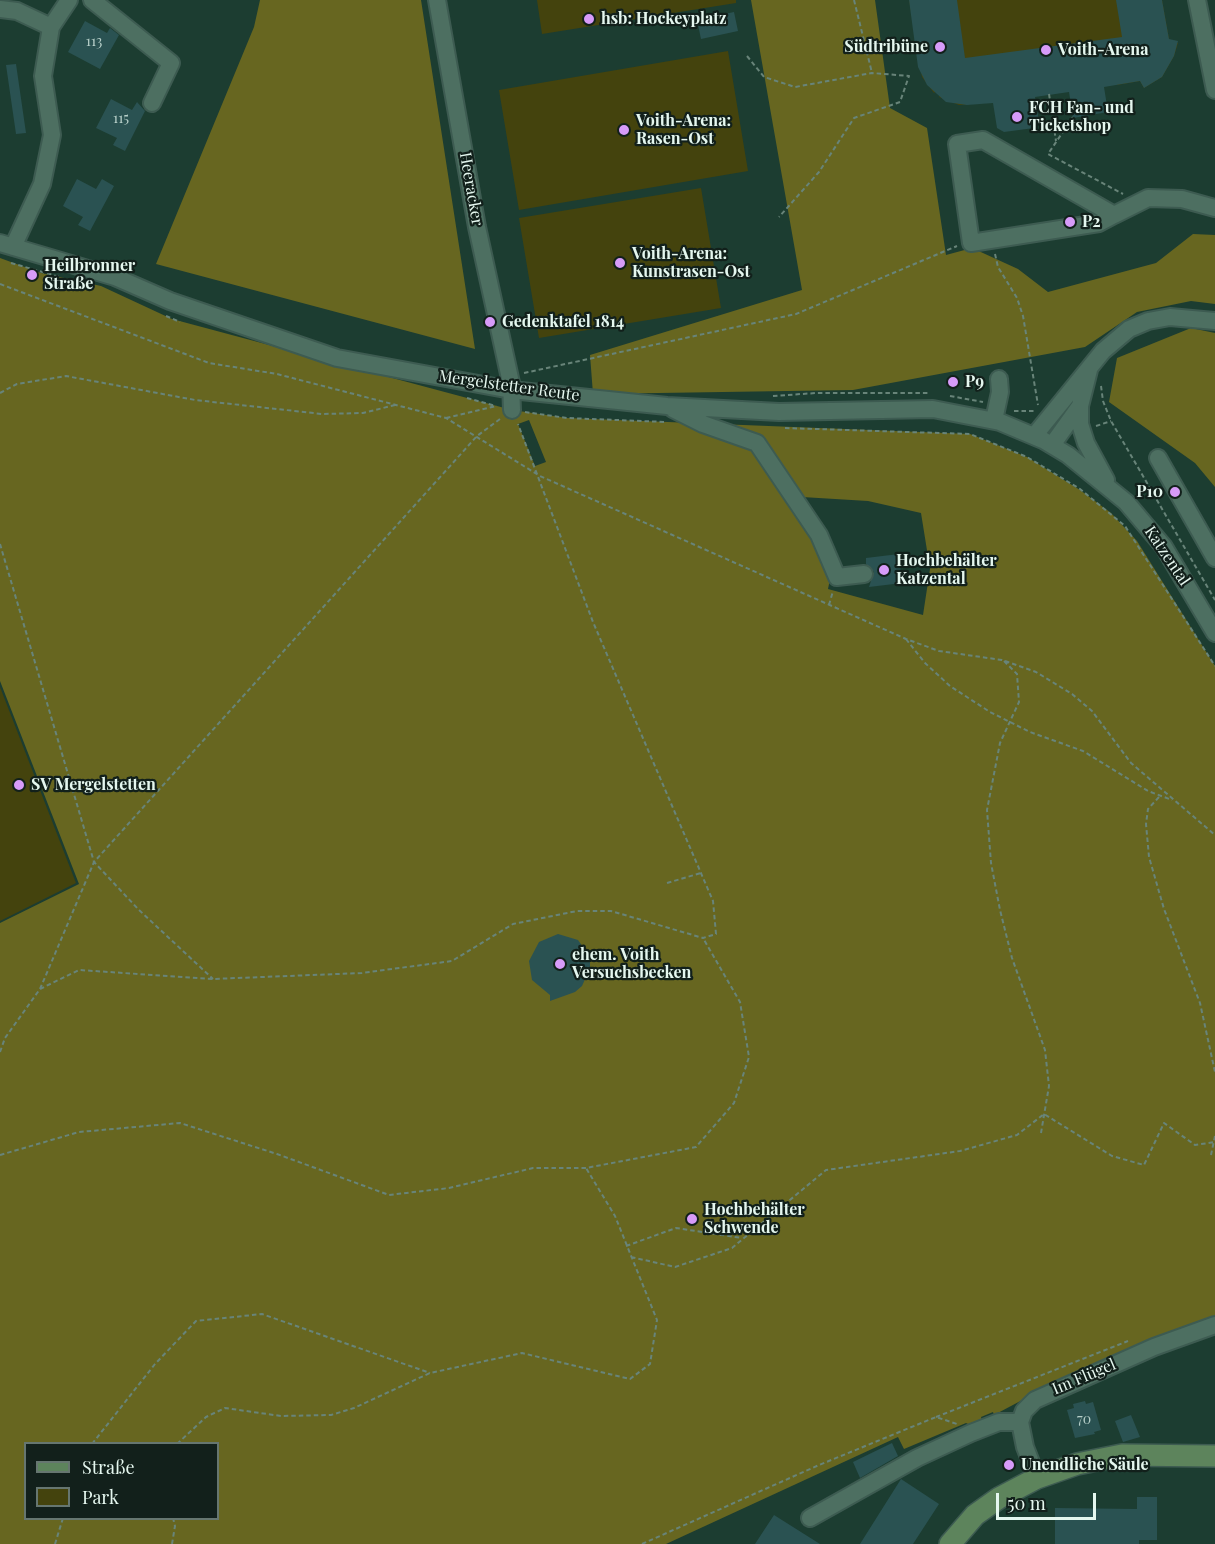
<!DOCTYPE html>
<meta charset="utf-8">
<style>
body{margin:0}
#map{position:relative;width:1215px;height:1544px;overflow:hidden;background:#1c3d31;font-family:"Playfair Display",serif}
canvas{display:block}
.legend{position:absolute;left:24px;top:1442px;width:195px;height:78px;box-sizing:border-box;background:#12201b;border:2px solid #667670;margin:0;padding:8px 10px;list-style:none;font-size:18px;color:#e5f7ef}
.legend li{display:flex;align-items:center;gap:12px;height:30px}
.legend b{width:30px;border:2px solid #667670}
.scale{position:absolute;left:996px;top:1493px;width:100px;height:27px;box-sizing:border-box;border:3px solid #e5f7ef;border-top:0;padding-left:8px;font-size:18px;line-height:21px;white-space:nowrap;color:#e5f7ef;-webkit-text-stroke:4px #12201b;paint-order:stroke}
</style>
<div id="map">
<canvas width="1215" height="1544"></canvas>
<ul class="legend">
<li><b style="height:8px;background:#5d845c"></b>Straße</li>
<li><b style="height:16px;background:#44430d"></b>Park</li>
</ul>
<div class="scale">50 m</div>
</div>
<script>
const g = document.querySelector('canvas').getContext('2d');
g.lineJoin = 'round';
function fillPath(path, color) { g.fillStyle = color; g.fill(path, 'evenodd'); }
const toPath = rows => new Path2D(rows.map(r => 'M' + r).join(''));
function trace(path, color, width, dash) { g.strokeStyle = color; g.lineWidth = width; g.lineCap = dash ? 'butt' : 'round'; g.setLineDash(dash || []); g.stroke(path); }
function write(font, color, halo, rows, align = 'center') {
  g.font = font + ' "Playfair Display",serif'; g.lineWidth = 4.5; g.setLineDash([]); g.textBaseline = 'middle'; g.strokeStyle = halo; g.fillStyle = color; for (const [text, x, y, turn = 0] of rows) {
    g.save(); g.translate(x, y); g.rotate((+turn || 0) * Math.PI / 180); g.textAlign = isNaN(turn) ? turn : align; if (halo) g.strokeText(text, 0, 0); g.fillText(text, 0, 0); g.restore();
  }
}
const green = toPath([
 [537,0,736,0,736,3,542,34],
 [909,0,1162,0,1169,39,1178,43,1174,56,1162,77,1144,88,1140,81,1117,85,1116,69,985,103,959,105,939,97,946,88,942,85,934,93,922,77],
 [728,51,748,171,519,210,499,90],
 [701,188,721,308,539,338,519,218],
 [0,687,76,883,0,921]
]);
const forest = toPath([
 [260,0,421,0,475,349,156,264,254,27],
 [751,0,875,0,890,108,927,128,946,255,972,248,1018,269,1048,292,1156,263,1193,234,1215,235,1215,304,1191,301,1137,312,1085,347,853,390,593,394,590,355,802,290],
 [0,258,41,273,101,286,172,319,512,410,567,418,970,434,1027,457,1080,490,1111,513,1137,541,1215,666,1215,1319,1045,1388,994,1415,993,1412,981,1417,982,1421,970,1425,966,1423,904,1449,898,1437,666,1544,0,1544,0,923,79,884,0,681],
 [529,420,546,462,535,466,518,424],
 [802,497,868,501,921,513,930,569,923,615,828,589,833,564],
 [26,1444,218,1444,218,1518,26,1518],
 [1191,328,1215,333,1215,487,1195,463,1109,402,1117,358]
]);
const building = toPath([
 [909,0,957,0,965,58,1122,37,1116,0,1162,0,1169,39,1178,41,1174,56,1162,77,1144,88,1140,81,1104,87,1108,112,1073,118,1069,92,1035,97,1039,122,1033,123,1034,128,1004,132,997,128,993,103,967,105,946,102,927,85,918,67],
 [734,12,738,31,701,39,697,20],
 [85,21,107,33,110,28,119,35,100,69,68,52],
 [16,64,26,133,16,134,6,65],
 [111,99,132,110,137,102,145,111,125,151,113,145,117,138,96,128],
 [77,179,96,189,102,179,114,186,90,231,78,225,83,217,63,206],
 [899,554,902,583,869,587,874,572,866,564,866,558],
 [558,934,578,940,590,957,590,968,582,986,575,992,550,1001,550,995,532,980,529,961,539,942],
 [1085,1401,1086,1404,1093,1402,1101,1430,1094,1432,1095,1434,1075,1438,1067,1410,1074,1408,1073,1404],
 [1131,1415,1140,1437,1123,1442,1115,1421],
 [892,1443,898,1456,860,1478,853,1462],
 [901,1479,939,1504,913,1544,860,1544],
 [1137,1497,1157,1497,1157,1540,1139,1540,1139,1544,1055,1544,1055,1508,1137,1509],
 [774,1515,820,1544,755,1544]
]);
const path = toPath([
 [854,0,872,73],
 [747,56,764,77,795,87,872,73,909,76,900,102,854,118,819,172,779,217],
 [1049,94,1056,141],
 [1073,117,1048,154,1123,194],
 [995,254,998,267,1017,298,1023,316,1038,405],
 [11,263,60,277],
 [0,284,209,363,277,374,446,418,540,476,906,639,939,651,1002,660,1036,672,1072,694,1092,711,1131,763,1215,835],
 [166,316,180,322],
 [524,373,796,314,957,246],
 [1101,386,1103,401,1111,421,1215,600],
 [0,393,17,384,66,376,195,400,322,414,363,413,395,405],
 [773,396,816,393,929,393],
 [950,396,983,402],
 [467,398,496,406],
 [1014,411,1035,411],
 [525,412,567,418,666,422],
 [446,418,496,406],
 [1096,426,1111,421],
 [785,428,970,434,1027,457,1080,489,1125,526,1215,666],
 [0,544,94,862,139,910,213,979],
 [829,605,833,591],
 [906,639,925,663,950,686,990,712,1030,732,1083,751,1148,791,1172,800],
 [1004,661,1017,674,1019,702,1000,743,987,810,991,863,1000,910,1012,958,1045,1050,1049,1086,1041,1133],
 [1159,797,1148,809,1146,824,1149,857,1164,909,1200,1003,1215,1072],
 [667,883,701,873],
 [40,989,79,970,213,979,362,973,452,961,513,924,577,911,611,911,703,938,716,934,713,901,593,622,518,424],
 [0,1052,5,1038,40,989,94,862,477,436,500,419],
 [0,1155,79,1132,180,1123,277,1154,389,1195,449,1188,533,1168,586,1168,696,1147,734,1103,749,1057,740,1002,703,938],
 [1211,1155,1215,1136],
 [626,1246,676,1228,742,1238],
 [631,1257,675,1267,732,1248,826,1170,960,1151,1017,1135,1044,1114,1112,1156,1144,1165,1164,1123,1195,1145,1215,1142],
 [936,1417,1128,1341],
 [92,1444,155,1364,196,1321,262,1314,430,1373],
 [177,1444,206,1417,225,1408,281,1416,331,1415,354,1408,430,1373,522,1353,630,1379,650,1364,657,1320,615,1216,586,1168],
 [55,1544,63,1518],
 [172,1544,175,1526,173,1518],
 [642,1544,819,1465,936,1417,957,1424]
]);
const minor = toPath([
 [92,0,171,63,152,103],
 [437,0,477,227,511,383,512,410],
 [1197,0,1215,90],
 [0,9,17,11,51,27],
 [1114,215,983,140,957,144,971,243,1099,223,1114,215,1148,198,1182,199,1215,208],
 [0,243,115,277,170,301,337,358,511,390,667,406,779,412,933,409,1000,422,1043,440,1068,455,1126,502,1164,547,1215,633],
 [13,247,42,184,52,135,43,76,51,27,69,0],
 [1089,370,1080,406,1080,424,1086,443,1106,480],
 [673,409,703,424,757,443,819,535,837,577,864,574],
 [994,420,1000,392,999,379],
 [1034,436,1103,351,1129,329,1148,321,1170,317,1215,321],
 [1052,445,1080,406],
 [1158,458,1215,558],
 [1037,1478,1025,1447,1020,1422,1024,1411,1035,1400,1154,1347,1215,1325],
 [810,1518,917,1458,971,1433,999,1422,1020,1422]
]);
const major = toPath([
 [950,1544,975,1515,999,1498,1037,1478,1077,1464,1122,1455,1215,1456]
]);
const markers = [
 [589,19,6,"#d79bf9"],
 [940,47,6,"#d79bf9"],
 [1046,50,6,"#d79bf9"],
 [1017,117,6,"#d79bf9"],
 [624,130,6,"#d79bf9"],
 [1070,222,6,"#d79bf9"],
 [620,263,6,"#d79bf9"],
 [32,275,6,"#d79bf9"],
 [490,322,6,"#d79bf9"],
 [953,382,6,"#d79bf9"],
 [1175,492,6,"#d79bf9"],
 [884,570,6,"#d79bf9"],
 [19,785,6,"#d79bf9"],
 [560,964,6,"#d79bf9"],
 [692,1219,6,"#d79bf9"],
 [1009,1465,6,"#d79bf9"]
];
const numberNames = [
 ["113",94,42],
 ["115",121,119],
 ["70",1084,1420]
];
const poiNames = [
 ["hsb: Hockeyplatz",601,19],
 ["Südtribüne",928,47,"right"],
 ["Voith-Arena",1058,50],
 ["FCH Fan- und",1029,108],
 ["Ticketshop",1029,126],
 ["Voith-Arena:",636,121],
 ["Rasen-Ost",636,139],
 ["P2",1082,222],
 ["Voith-Arena:",632,254],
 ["Kunstrasen-Ost",632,272],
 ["Heilbronner",44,266],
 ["Straße",44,284],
 ["Gedenktafel 1814",502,322],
 ["P9",965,382],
 ["P10",1163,492,"right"],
 ["Hochbehälter",896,561],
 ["Katzental",896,579],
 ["SV Mergelstetten",31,785],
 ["ehem. Voith",572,955],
 ["Versuchsbecken",572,973],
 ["Hochbehälter",704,1210],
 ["Schwende",704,1228],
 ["Unendliche Säule",1021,1465]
];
const streetNames = [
 ["Heeracker",471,189,80],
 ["Mergelstetter Reute",509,386,8],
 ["Katzental",1167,556,56],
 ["Im Flügel",1084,1377,-23]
];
fillPath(green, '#44430d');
fillPath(forest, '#676620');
fillPath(building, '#2a5252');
trace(minor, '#3d5b51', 20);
trace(major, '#3d5b51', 24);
trace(path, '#688479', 2, [4.5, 3]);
trace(minor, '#4d6f61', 16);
trace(major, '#5d845c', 21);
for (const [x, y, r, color] of markers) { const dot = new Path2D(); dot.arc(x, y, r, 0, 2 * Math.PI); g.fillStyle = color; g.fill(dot); trace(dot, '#12201b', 2); }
write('14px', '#b6cec8', null, numberNames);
write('bold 16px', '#e5f7ef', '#12201b', poiNames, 'left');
write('16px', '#e5f7ef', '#12201b', streetNames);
</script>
